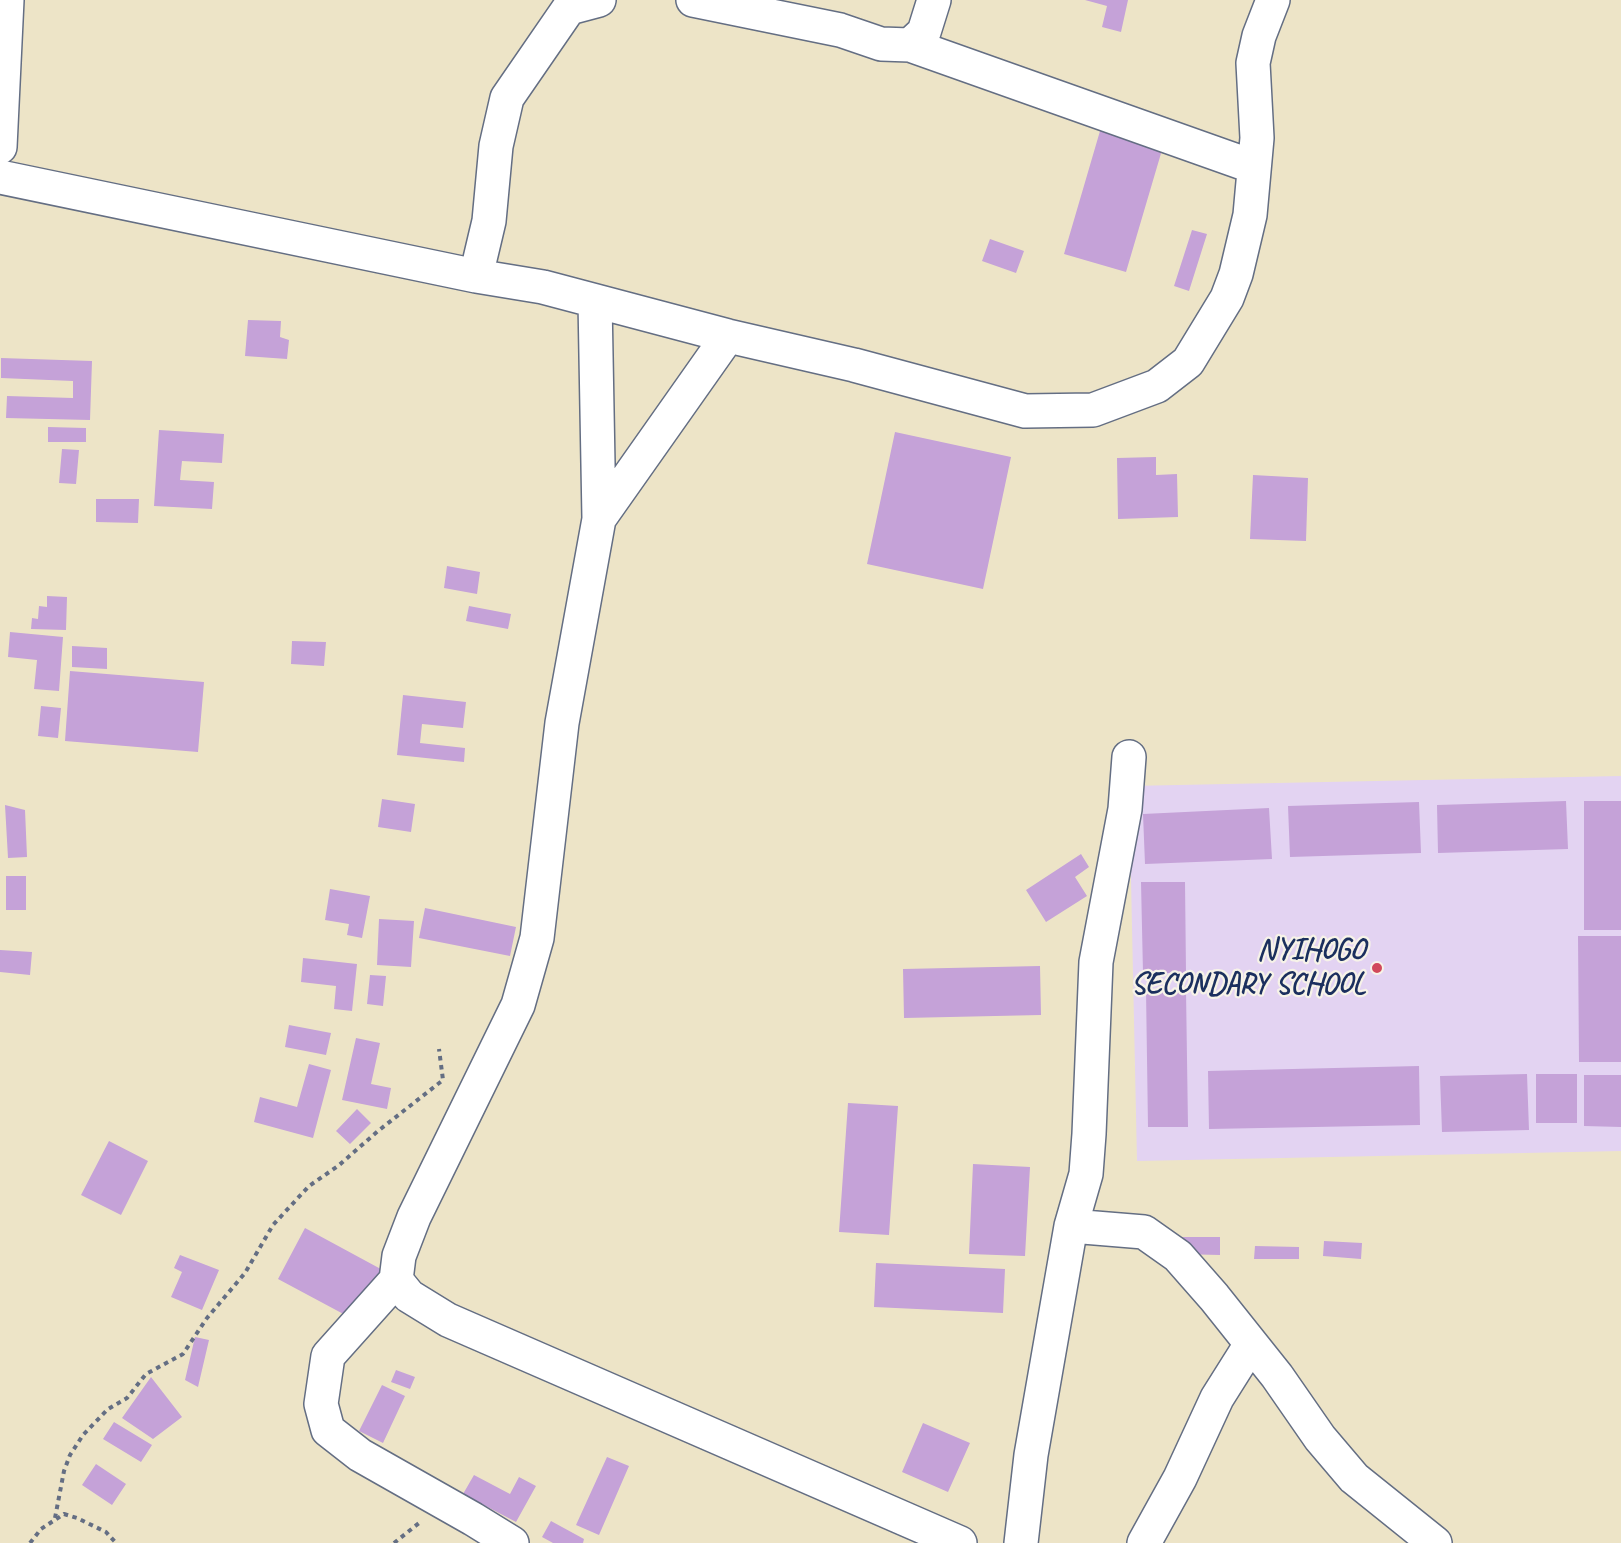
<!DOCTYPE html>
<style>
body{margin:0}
canvas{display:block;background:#ede4c7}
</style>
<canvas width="1621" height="1543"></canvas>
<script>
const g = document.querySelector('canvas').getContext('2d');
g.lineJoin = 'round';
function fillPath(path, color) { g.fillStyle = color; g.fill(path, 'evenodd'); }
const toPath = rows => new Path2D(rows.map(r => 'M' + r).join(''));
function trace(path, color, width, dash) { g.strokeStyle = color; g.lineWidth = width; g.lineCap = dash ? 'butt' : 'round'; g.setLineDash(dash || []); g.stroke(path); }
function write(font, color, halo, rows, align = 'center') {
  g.font = font + ' Caveat,sans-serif'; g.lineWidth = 4.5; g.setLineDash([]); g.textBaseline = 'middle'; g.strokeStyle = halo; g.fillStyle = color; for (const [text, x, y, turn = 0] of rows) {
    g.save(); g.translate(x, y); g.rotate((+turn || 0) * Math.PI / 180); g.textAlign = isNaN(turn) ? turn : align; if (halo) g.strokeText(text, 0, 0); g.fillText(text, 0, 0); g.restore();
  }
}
const built = toPath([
 [1621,776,1621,1151,1137,1161,1129,786]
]);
const building = toPath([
 [1085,0,1128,0,1121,32,1102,27,1107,6],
 [1100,131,1162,150,1126,272,1064,254],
 [1192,230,1207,234,1189,291,1174,286],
 [990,239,1024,251,1016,273,982,261],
 [248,320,281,321,280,337,289,340,287,359,245,356],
 [1,358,92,361,90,420,6,418,7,396,73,398,73,381,1,378],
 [48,427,86,428,86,442,48,442],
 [159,430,224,434,222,463,182,461,180,480,214,482,212,509,154,506],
 [895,432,1011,457,983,589,867,564],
 [62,449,79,450,76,484,59,483],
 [1156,457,1156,475,1177,474,1178,517,1118,519,1117,458],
 [1253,475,1308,478,1306,541,1250,539],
 [96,499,139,499,138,523,96,522],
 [447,566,480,572,477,594,444,588],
 [47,596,67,597,66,630,31,629,32,618,38,619,39,606,47,607],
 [469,606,511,614,508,629,466,621],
 [10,632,63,637,59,691,34,689,37,660,8,657],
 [292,641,326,642,324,666,291,664],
 [72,646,107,648,107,669,72,667],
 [70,671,204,682,198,752,65,741],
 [403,695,466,702,463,728,422,724,420,743,465,748,464,762,397,755],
 [41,706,61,708,58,738,38,736],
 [382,799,415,804,411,832,378,827],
 [1566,801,1568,849,1438,853,1437,805],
 [1584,801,1621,801,1621,930,1584,930],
 [1419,802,1421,853,1290,857,1288,806],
 [5,805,25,810,27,857,8,858],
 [1269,808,1272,859,1145,864,1143,814],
 [1081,854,1089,867,1075,877,1087,896,1046,922,1026,890],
 [6,876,26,876,26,910,6,910],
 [1141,882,1185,882,1186,973,1143,973],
 [330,889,370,896,362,938,347,935,349,924,325,920],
 [425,908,516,927,510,956,419,938],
 [379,919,414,921,411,967,377,965],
 [1578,936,1621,936,1621,1062,1579,1062],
 [0,950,32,952,30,975,0,972],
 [303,958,357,964,352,1011,334,1009,336,986,301,982],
 [1040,966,1041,1015,904,1018,903,969],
 [370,975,386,976,383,1006,367,1004],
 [1146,990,1186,990,1188,1127,1148,1127],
 [289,1025,331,1033,326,1055,285,1047],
 [356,1038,380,1043,371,1084,391,1088,387,1109,342,1100],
 [309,1064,331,1070,313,1138,254,1122,260,1097,297,1107],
 [1419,1066,1420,1125,1209,1129,1208,1071],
 [1527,1074,1529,1130,1442,1132,1440,1076],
 [1536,1074,1577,1074,1577,1123,1536,1123],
 [1584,1075,1621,1075,1621,1127,1584,1126],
 [848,1103,898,1106,889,1235,839,1232],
 [357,1109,371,1123,350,1144,336,1131],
 [109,1141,148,1161,121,1215,81,1195],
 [973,1164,1030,1167,1025,1256,969,1254],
 [305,1228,390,1274,349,1317,278,1279],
 [1178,1237,1220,1237,1220,1255,1178,1254],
 [1324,1241,1362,1243,1361,1259,1323,1256],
 [1255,1246,1299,1247,1299,1259,1254,1259],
 [180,1255,219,1270,202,1310,171,1297,182,1272,174,1268],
 [876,1263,1005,1269,1003,1313,874,1307],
 [195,1337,209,1340,198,1387,185,1380],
 [396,1370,415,1377,410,1389,391,1382],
 [151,1377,182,1417,153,1439,122,1418],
 [382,1385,405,1396,383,1443,359,1431],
 [114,1422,152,1445,141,1462,103,1439],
 [923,1423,970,1443,948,1492,902,1472],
 [607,1457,629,1466,599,1535,576,1525],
 [96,1464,126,1484,112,1505,82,1485],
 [474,1475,510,1494,519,1477,536,1486,516,1522,463,1494],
 [551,1521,584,1539,583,1543,553,1543,542,1537]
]);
const path = toPath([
 [55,1518,64,1471,70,1455,83,1435,108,1409,127,1398,146,1374,183,1354,207,1318,245,1273,273,1225,309,1186,338,1166,378,1131,443,1080,439,1049],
 [30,1543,41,1529,64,1514,77,1518,106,1532,116,1543],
 [394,1543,419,1523]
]);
const minor = toPath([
 [693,0,840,30,881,44,910,45,924,32,934,0],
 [910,45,1254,167],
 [0,147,7,0],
 [0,177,476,276,543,287,728,336,854,365,1025,411,1093,410,1157,386,1188,362,1227,298,1236,274,1250,215,1257,138,1253,63,1259,36,1273,0],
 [476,276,489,221,496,146,507,98,569,8,599,0],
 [595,301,599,519,562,723,537,938,518,1005,414,1217,399,1256,396,1280,409,1296,448,1320,960,1543],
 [599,519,728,336],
 [1071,1226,1144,1232,1178,1256,1214,1297,1277,1376,1320,1438,1354,1478,1435,1543],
 [396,1280,328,1356,321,1404,328,1430,360,1455,473,1519,512,1543],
 [1021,1543,1031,1455,1071,1226,1086,1174,1089,1134,1096,962,1125,809,1129,757],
 [1144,1543,1180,1478,1217,1398,1251,1344]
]);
const markers = [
 [1377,968,6,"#d1495b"]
];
const poiNames = [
 ["NYIHOGO",1365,951],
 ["SECONDARY SCHOOL",1365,985]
];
fillPath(built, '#e3d3f2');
fillPath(building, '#c5a2d8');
trace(minor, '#646e83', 36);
trace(path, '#646e83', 4, [4.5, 4.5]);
trace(minor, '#fff', 33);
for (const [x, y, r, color] of markers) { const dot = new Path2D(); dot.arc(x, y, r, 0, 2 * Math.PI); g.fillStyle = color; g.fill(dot); trace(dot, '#f7f3e8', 2); }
write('bold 30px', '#1b2f5e', '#f7f3e8', poiNames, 'right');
</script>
